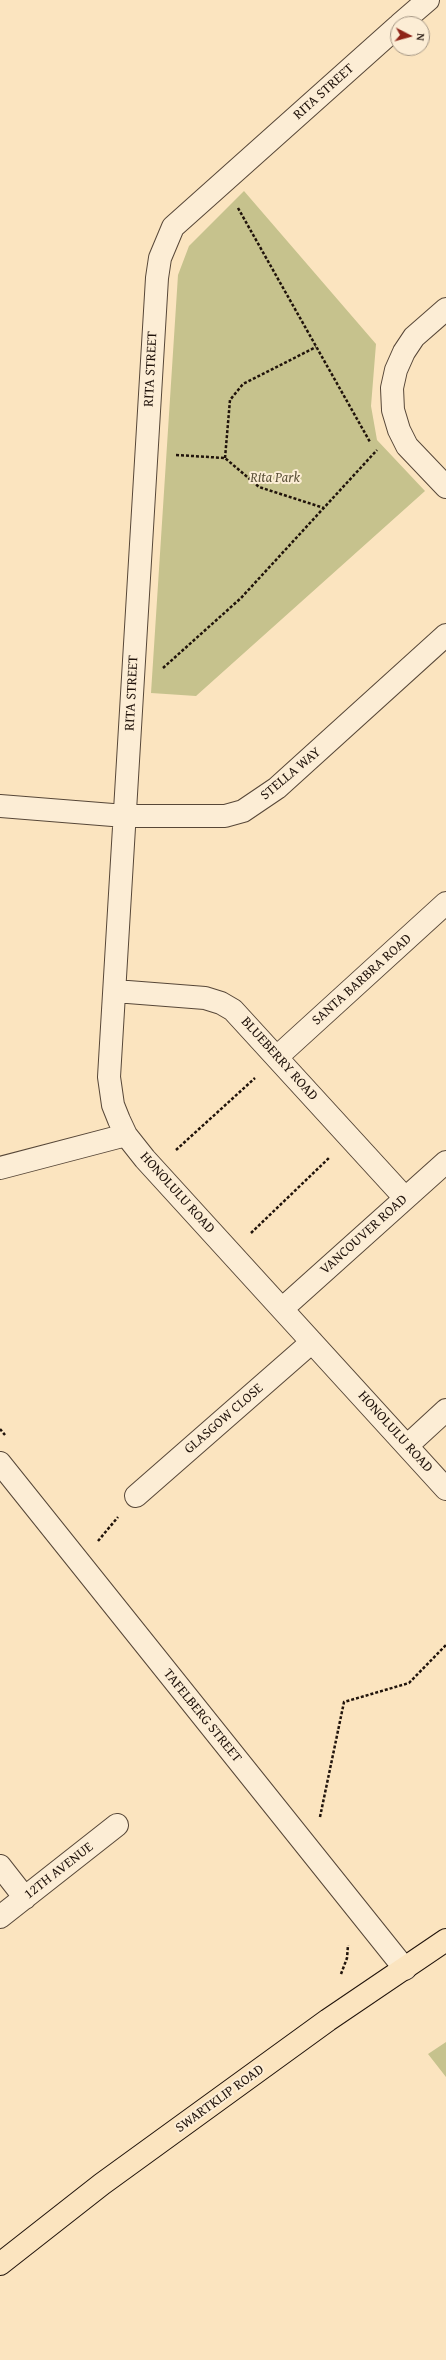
<!DOCTYPE html>
<style>
body{margin:0}
#map{position:relative;width:446px;height:2360px;overflow:hidden;background:#fbe4bf;font-family:"Gentium Book Plus",serif}
canvas{display:block}
.north{position:absolute;left:390px;top:16px;width:40px;height:40px;box-sizing:border-box;background:#fcedd5;border:1px solid #a49684;border-radius:50%;rotate:96deg;font-size:11px;font-weight:700;line-height:16px;text-align:center;color:#20130b}
.north::after{content:'';display:block;margin:auto;width:14px;height:18px;background:#8f2418;clip-path:polygon(50% 0,100% 100%,50% 72%,0 100%)}
</style>
<div id="map">
<canvas width="446" height="2360"></canvas>
<div class="north">N</div>
</div>
<script>
const g = document.querySelector('canvas').getContext('2d');
g.lineJoin = 'round';
function fillPath(path, color) { g.fillStyle = color; g.fill(path, 'evenodd'); }
const toPath = rows => new Path2D(rows.map(r => 'M' + r).join(''));
function trace(path, color, width, dash) { g.strokeStyle = color; g.lineWidth = width; g.lineCap = dash ? 'butt' : 'round'; g.setLineDash(dash || []); g.stroke(path); }
function write(font, color, halo, rows, align = 'center') {
  g.font = font + ' "Gentium Book Plus",serif'; g.lineWidth = 4; g.setLineDash([]); g.textBaseline = 'middle'; g.strokeStyle = halo; g.fillStyle = color; for (const [text, x, y, turn = 0] of rows) {
    g.save(); g.translate(x, y); g.rotate((+turn || 0) * Math.PI / 180); g.textAlign = isNaN(turn) ? turn : align; if (halo) g.strokeText(text, 0, 0); g.fillText(text, 0, 0); g.restore();
  }
}
const green = toPath([
 [244,191,376,344,371,406,377,440,425,491,196,696,151,693,178,275,189,246],
 [446,2042,446,2077,428,2054]
]);
const path = toPath([
 [238,208,370,442],
 [176,455,225,458,259,487,324,508],
 [225,458,230,400,243,384,316,347],
 [163,668,241,598,377,450],
 [176,1150,255,1078],
 [251,1233,330,1157],
 [0,1429,5,1435],
 [98,1541,118,1517],
 [320,1817,344,1702,409,1683,446,1645],
 [341,1974,347,1958,348,1945]
]);
const minor = toPath([
 [400,24,428,0],
 [398,26,173,227,160,258,157,278,109,1077,113,1105,119,1120,126,1135,145,1159,446,1489],
 [446,309,414,337,404,352,396,370,392,388,393,410,399,430,407,446,446,487],
 [0,806,125,816,225,816,243,811,277,788,446,635],
 [115,991,205,998,221,1003,233,1010,405,1198],
 [277,1057,446,903],
 [0,1168,126,1135],
 [282,1309,446,1162],
 [408,1445,446,1410],
 [0,1463,405,1969],
 [136,1496,312,1342],
 [0,1866,25,1898],
 [0,1917,117,1825]
]);
const major = toPath([
 [0,2264,102,2184,328,2020,446,1940]
]);
const streetNames = [
 ["RITA STREET",324,92,-42],
 ["RITA STREET",151,369,-87],
 ["RITA STREET",132,693,-87],
 ["STELLA WAY",291,774,-40],
 ["SANTA BARBRA ROAD",362,980,-42],
 ["BLUEBERRY ROAD",279,1059,48],
 ["HONOLULU ROAD",177,1193,48],
 ["VANCOUVER ROAD",364,1235,-42],
 ["GLASGOW CLOSE",224,1419,-41],
 ["HONOLULU ROAD",395,1432,48],
 ["TAFELBERG STREET",202,1716,51],
 ["12TH AVENUE",59,1871,-38],
 ["SWARTKLIP ROAD",220,2099,-36]
];
const parkNames = [
 ["Rita Park",275,478]
];
fillPath(green, '#c6c28d');
trace(minor, '#574738', 24);
trace(major, '#20130b', 24);
trace(path, '#20130b', 2.5, [3, 2]);
trace(minor, '#fcedd5', 22);
trace(major, '#fbe4bf', 22);
write('14px', '#20130b', '#fcedd5', streetNames);
write('italic 14px', '#5a5038', '#fcedd5', parkNames);
</script>
